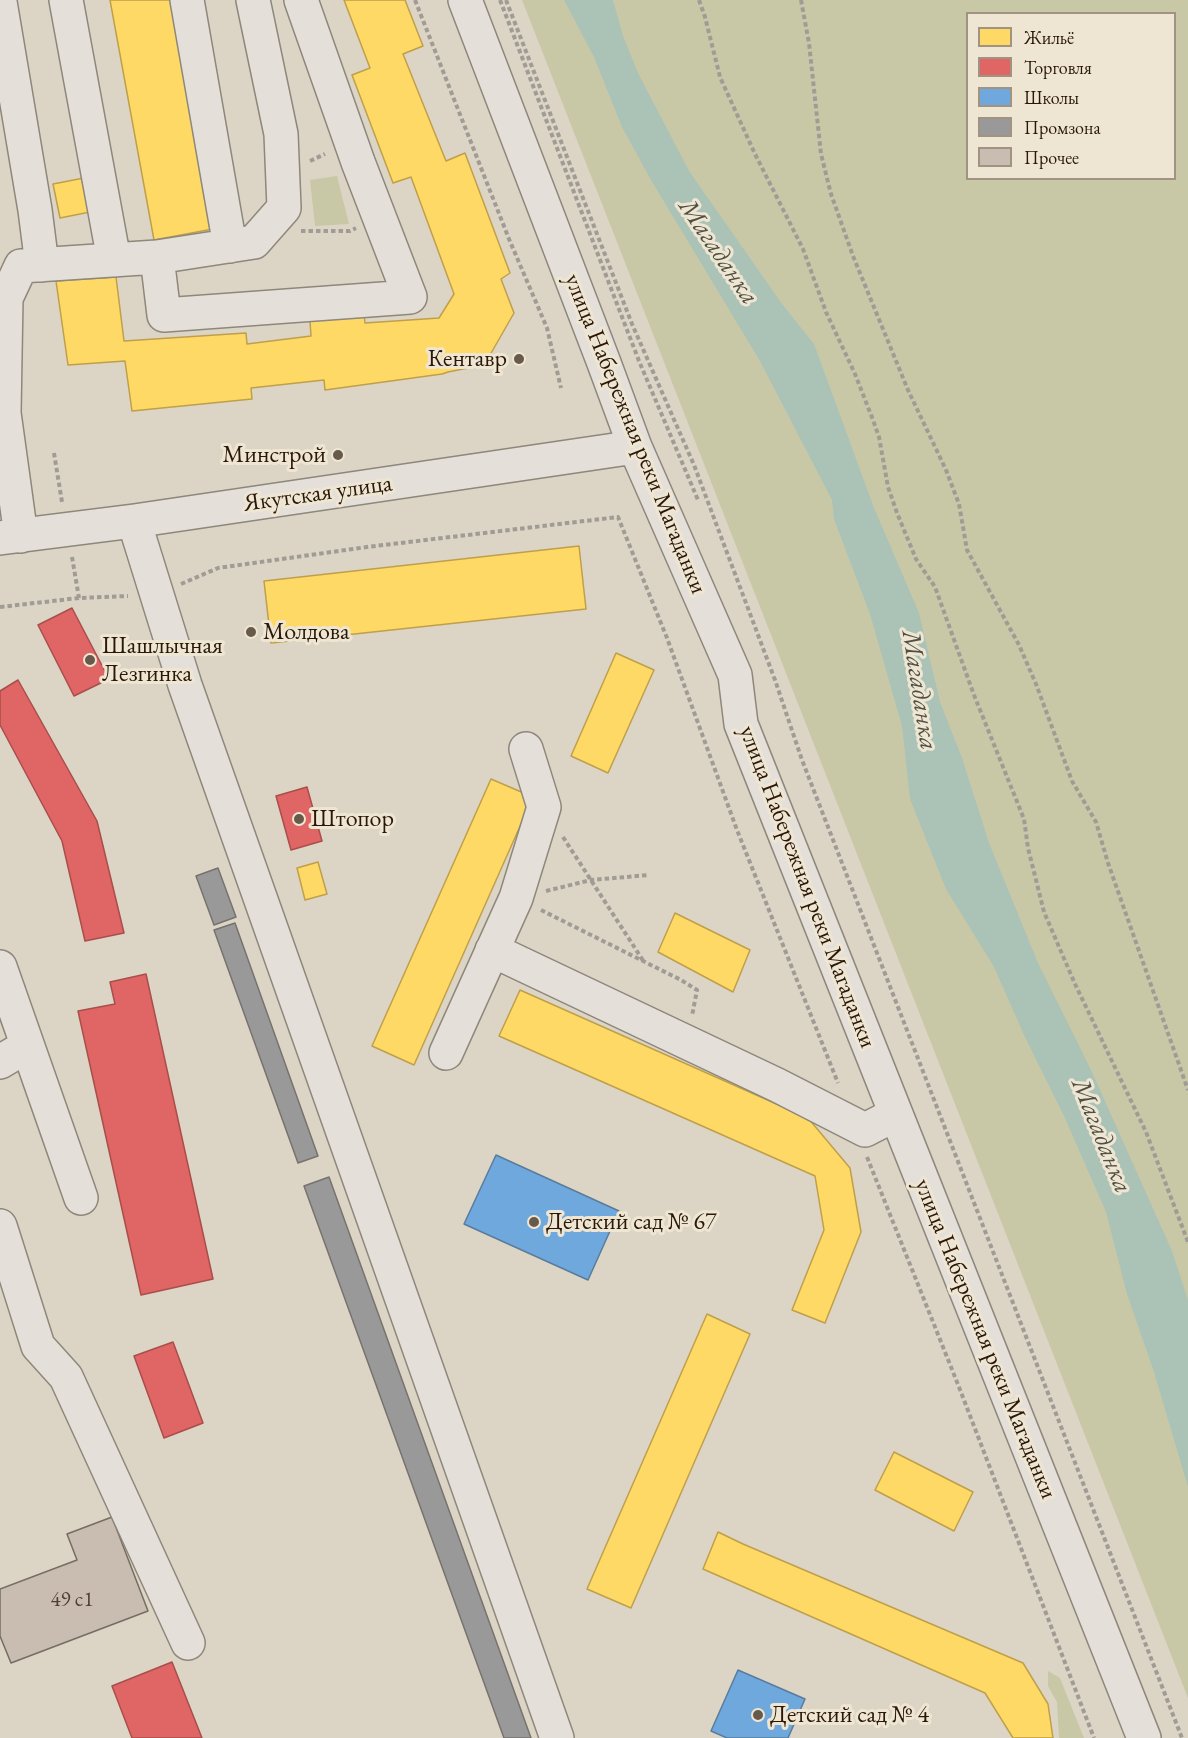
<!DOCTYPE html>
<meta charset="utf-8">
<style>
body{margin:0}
#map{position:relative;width:1188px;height:1738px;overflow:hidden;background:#dcd5c5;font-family:"EB Garamond",serif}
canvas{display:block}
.legend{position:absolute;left:966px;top:12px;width:210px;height:168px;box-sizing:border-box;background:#eee6d3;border:2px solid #a09382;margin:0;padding:8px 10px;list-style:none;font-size:18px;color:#2a1708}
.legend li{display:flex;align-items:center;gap:12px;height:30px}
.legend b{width:30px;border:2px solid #a09382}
</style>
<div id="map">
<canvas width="1188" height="1738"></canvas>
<ul class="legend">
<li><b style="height:16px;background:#ffd966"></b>Жильё</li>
<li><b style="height:16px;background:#e06666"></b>Торговля</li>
<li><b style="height:16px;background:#6fa8dc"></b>Школы</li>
<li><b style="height:16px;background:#999"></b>Промзона</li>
<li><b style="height:16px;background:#c9bcb1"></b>Прочее</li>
</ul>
</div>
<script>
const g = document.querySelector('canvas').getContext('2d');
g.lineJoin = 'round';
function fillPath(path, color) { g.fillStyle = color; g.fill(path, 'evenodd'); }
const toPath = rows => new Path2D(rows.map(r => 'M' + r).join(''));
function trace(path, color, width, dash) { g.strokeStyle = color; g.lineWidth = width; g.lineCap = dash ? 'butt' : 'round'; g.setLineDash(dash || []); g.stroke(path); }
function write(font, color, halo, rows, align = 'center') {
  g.font = font + ' "EB Garamond",serif'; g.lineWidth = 6; g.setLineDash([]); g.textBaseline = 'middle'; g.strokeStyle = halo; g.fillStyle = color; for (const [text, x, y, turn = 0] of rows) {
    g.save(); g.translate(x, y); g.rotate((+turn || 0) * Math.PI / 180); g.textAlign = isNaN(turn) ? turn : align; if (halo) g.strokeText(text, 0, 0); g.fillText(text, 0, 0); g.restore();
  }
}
const green = toPath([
 [522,0,1188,0,1188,1698],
 [968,14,1174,14,1174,178,968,178],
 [337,176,349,224,315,226,310,180],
 [1048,1671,1060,1678,1084,1738,1059,1738,1057,1702,1048,1686]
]);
const water = toPath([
 [564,0,613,0,623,36,638,73,689,171,782,304,814,344,874,508,919,613,940,702,962,758,989,843,1038,963,1092,1072,1172,1251,1188,1300,1188,1487,1154,1372,1127,1294,1106,1212,1064,1116,1024,1035,994,967,946,889,910,799,902,726,870,614,834,519,832,500,760,361,651,180,622,127,594,57]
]);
const homes = toPath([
 [110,0,171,0,213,229,154,240,110,0],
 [344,0,405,0,423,46,403,54,446,161,465,153,510,273,501,279,514,313,486,362,468,368,448,372,442,374,325,390,324,380,251,388,252,399,132,411,125,361,68,365,56,281,116,277,124,341,246,333,247,344,311,336,310,321,364,315,365,323,439,318,454,294,411,177,393,183,352,75,370,68,344,0],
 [89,177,95,211,60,218,53,184,89,177],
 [579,546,586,609,271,643,264,581,579,546],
 [616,653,654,670,608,773,571,756,616,653],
 [491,779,533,797,414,1065,372,1046,491,779],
 [318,862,327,894,305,900,297,868,318,862],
 [675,913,750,950,733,992,658,952,675,913],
 [520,990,808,1118,850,1168,861,1232,825,1323,792,1310,824,1230,815,1176,499,1036,520,990],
 [707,1314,750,1334,631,1608,587,1589,707,1314],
 [894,1452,973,1492,954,1531,875,1490,894,1452],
 [718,1532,743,1544,1023,1663,1048,1704,1053,1738,1013,1738,985,1693,703,1569,718,1532]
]);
const shops = toPath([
 [72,608,109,679,74,696,38,625,72,608],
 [18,680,97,821,124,933,85,941,62,841,0,725,0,691,18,680],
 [307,787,322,841,291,850,276,796,307,787],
 [146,974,213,1279,141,1295,78,1011,115,1004,110,982,146,974],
 [173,1342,203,1423,164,1438,134,1356,173,1342],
 [172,1662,202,1738,132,1738,112,1686,172,1662]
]);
const schools = toPath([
 [496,1155,619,1211,588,1280,464,1224,496,1155],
 [738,1670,805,1699,788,1738,727,1738,711,1731,738,1670]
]);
const industry = toPath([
 [218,868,236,917,214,925,196,876,218,868],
 [235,923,318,1156,298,1163,214,930,235,923],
 [329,1177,531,1738,504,1738,304,1186,329,1177]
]);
const building = toPath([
 [112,1517,148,1611,11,1663,0,1636,0,1589,77,1560,67,1534,112,1517]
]);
const path = toPath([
 [415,0,509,239,547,328,561,388],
 [500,0,639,361,698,500],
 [506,0,632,324,694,465,775,680,802,760,1182,1738],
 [699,0,705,17,720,77,755,154,803,249,826,312,855,374,873,420,879,437,888,487,897,513,916,559,935,587,974,695,1024,819,1028,848,1044,912,1075,984,1146,1132,1188,1242],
 [801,0,809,43,821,154,831,194,853,256,908,390,946,470,959,504,967,550,1019,645,1036,684,1072,781,1096,822,1108,863,1188,1090],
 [310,161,325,154],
 [301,231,350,231,356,228],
 [54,453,62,502],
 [72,557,79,598],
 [181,584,218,568,367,547,618,517,667,638,737,830,838,1083],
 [0,607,79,598,128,596],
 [563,837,644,962],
 [546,891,591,880,649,875],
 [541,910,681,980,697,990,692,1016],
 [867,1157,957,1382,1094,1738]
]);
const minor = toPath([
 [66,0,114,260],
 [187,0,230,246],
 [465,0,604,363,635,447,735,675,741,724,1144,1738],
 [0,2,35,210,42,265],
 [157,257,164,315,410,297,358,162,301,0],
 [134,521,185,685,557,1738],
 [21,536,4,413,6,298,21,266,157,257,254,242,284,208,281,134,253,0],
 [0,538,134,521,635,447],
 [492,950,777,1085,865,1130,896,1114],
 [0,967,81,1198],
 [446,1053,516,898,544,807,526,749],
 [0,1062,27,1046],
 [0,1226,38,1346,66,1377,188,1643]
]);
const markers = [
 [519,359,6,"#685a4a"],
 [338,455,6,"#685a4a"],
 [251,632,6,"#685a4a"],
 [90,660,6,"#685a4a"],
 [299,819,6,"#685a4a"],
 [534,1222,6,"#685a4a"],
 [758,1715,6,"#685a4a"]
];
const numberNames = [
 ["49 с1",72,1600]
];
const poiNames = [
 ["Кентавр",507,359,"right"],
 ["Минстрой",326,455,"right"],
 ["Молдова",263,632],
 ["Шашлычная",102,646],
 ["Лезгинка",102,674],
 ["Штопор",311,819],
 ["Детский сад № 67",546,1222],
 ["Детский сад № 4",770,1715]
];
const streetNames = [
 ["улица Набережная реки Магаданки",635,434,68],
 ["Якутская улица",318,494,-8],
 ["улица Набережная реки Магаданки",807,887,69],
 ["улица Набережная реки Магаданки",985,1339,68]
];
const waterNames = [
 ["Магаданка",718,252,56],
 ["Магаданка",919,690,81],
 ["Магаданка",1101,1136,68]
];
fillPath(green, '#c8c8a7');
fillPath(water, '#abc2b6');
fillPath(homes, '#ffd966');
trace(homes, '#bf9f4a', 1.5);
fillPath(shops, '#e06666');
trace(shops, '#a94e4a', 1.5);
fillPath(schools, '#6fa8dc');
trace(schools, '#5a7c9c', 1.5);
fillPath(industry, '#999');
trace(industry, '#78726e', 1.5);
fillPath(building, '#c9bcb1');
trace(building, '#746d63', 1.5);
trace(minor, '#8d877c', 36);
trace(path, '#a09c95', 4, [4.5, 3]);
trace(minor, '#e4e0d9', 33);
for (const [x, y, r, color] of markers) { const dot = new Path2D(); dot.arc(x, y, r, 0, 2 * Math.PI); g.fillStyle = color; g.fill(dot); trace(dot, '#eee6d3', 2); }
write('21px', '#524032', null, numberNames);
write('24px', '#2a1708', '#eee6d3', poiNames, 'left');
write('24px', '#2a1708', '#eee6d3', streetNames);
write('italic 26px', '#505042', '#eee6d3', waterNames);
</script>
